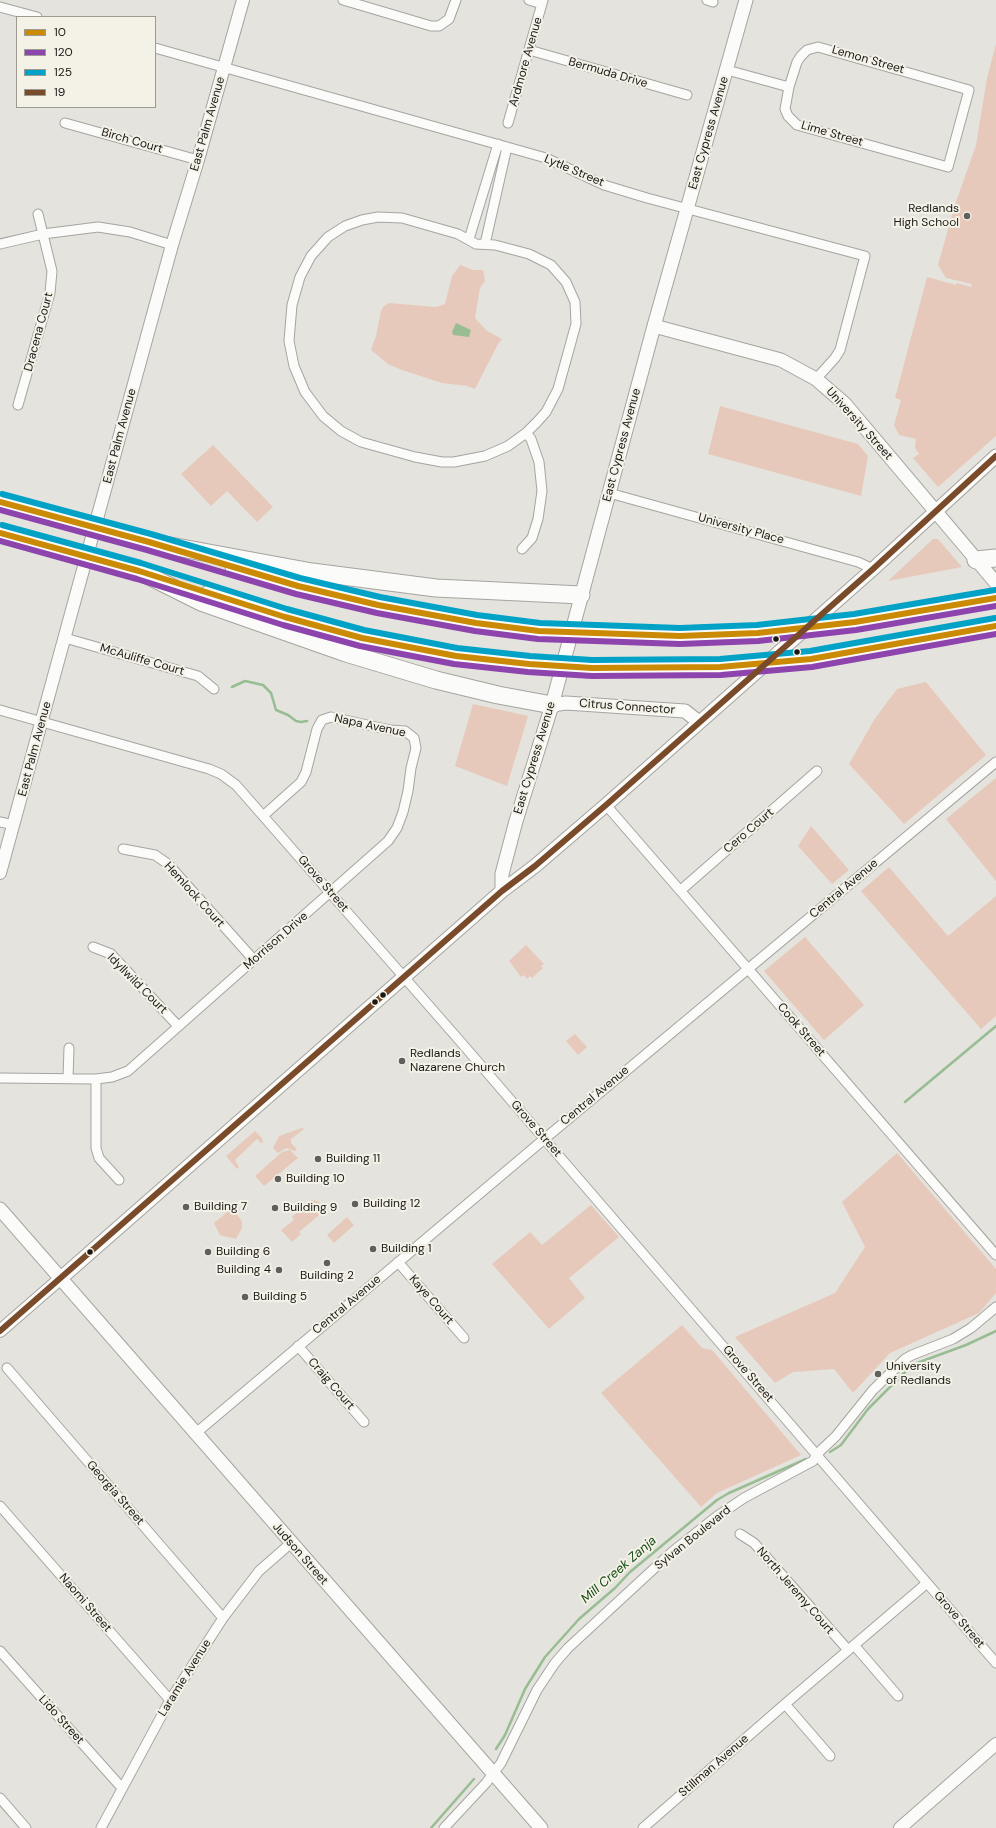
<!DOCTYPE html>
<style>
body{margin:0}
#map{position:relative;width:996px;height:1828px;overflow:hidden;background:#e4e3dd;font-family:"DM Sans",sans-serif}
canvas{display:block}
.legend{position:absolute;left:16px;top:16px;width:140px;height:92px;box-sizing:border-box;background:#f4f1e7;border:1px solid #9c9a93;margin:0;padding:5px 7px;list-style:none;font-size:12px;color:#191815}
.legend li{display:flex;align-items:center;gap:8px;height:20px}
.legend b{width:20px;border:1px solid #9c9a93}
</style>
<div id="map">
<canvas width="996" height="1828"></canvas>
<ul class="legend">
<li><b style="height:5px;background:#cb8a04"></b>10</li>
<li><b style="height:5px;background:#8e44ad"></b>120</li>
<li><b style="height:5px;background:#01a2c5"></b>125</li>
<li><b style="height:5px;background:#7a4b2a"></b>19</li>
</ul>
</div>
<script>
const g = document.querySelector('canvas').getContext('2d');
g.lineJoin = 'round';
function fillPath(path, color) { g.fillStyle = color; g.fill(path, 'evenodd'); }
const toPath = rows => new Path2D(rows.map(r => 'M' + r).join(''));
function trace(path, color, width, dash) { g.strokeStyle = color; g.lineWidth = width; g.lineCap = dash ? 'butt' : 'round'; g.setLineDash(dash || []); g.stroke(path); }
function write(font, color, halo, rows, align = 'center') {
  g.font = font + ' "DM Sans",sans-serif'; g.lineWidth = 4; g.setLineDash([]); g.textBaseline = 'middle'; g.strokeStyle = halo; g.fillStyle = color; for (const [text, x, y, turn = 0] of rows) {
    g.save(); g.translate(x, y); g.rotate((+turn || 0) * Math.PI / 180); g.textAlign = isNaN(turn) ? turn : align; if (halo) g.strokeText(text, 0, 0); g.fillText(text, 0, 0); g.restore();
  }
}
const green = toPath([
 [996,44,996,436,938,487,913,458,919,454,915,448,916,439,899,435,894,425,901,400,895,398,927,277,956,285,957,283,971,287,972,284,946,278,938,265,954,208,976,145,987,78],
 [460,265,473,270,483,270,485,281,480,288,475,318,487,331,502,339,498,344,475,389,467,386,442,383,402,370,388,364,371,350,376,336,381,311,384,306,389,303,436,307,445,304,452,276],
 [720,406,858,444,868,456,861,496,708,454],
 [213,445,273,507,257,522,227,491,211,506,181,474],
 [933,539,938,539,962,567,888,581],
 [926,682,986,755,904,824,849,764,874,720,897,689],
 [473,704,528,716,507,786,455,766],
 [996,778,996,881,946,819],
 [811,826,849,870,832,884,798,846],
 [889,867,948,936,996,896,996,1016,981,1029,861,891],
 [805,937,864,1005,824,1040,764,971],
 [526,945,544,964,541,966,543,968,532,978,530,976,527,979,524,975,521,977,509,961],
 [575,1034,587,1047,578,1055,566,1041],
 [302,1128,304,1129,291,1139,291,1143,297,1149,295,1151,286,1148,278,1153,273,1148,279,1136],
 [255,1131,262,1138,263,1143,261,1143,257,1139,235,1160,239,1167,237,1169,226,1156],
 [290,1150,298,1158,264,1186,255,1176,282,1152],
 [897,1153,996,1269,996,1293,979,1313,890,1353,853,1393,834,1369,793,1372,775,1383,735,1337,835,1293,865,1247,842,1202],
 [311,1200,317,1201,320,1203,321,1207,318,1216,299,1232,301,1234,292,1242,281,1230,294,1220,292,1217],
 [591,1205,619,1237,569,1278,585,1298,549,1329,492,1264,530,1232,542,1245],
 [232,1208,242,1221,242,1228,236,1239,220,1235,214,1223],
 [347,1217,354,1225,334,1243,327,1235],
 [682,1325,702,1348,712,1350,801,1455,717,1493,701,1507,601,1393]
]);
const water = toPath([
 [456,323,471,330,469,337,453,335,452,332]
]);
const stream = toPath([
 [232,687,245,681,263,685,271,693,276,710,288,715,296,721,301,722,307,721],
 [905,1102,996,1026],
 [830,1452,841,1445,868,1409,906,1371,917,1363,966,1345,996,1331],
 [496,1749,505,1735,525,1689,545,1657,579,1619,615,1588,630,1572,717,1500,729,1493,806,1459],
 [431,1828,474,1779]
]);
const minor = toPath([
 [343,0,431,26,439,26,449,19,456,0],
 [529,0,542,4],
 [707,0,713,2],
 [0,7,37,17],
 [155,48,546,158,604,185,647,198,865,256,840,350,835,358,816,379],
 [529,50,687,95],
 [727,70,789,87,785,109,788,116,797,125,948,167,969,90,818,47,807,50,801,56,797,62,789,87],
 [65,123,198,160],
 [508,123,543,0],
 [378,217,402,218,458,234,476,244,495,245,529,254,551,265,566,282,575,302,576,324,558,389,546,412,537,422,526,433,508,446,485,456,454,462,442,462,415,457,361,442,341,431,323,416,305,392,294,366,289,341,292,305,300,277,311,256,328,237,345,226,362,220,378,217],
 [469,239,498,144],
 [0,244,43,234,98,227,130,232,172,245],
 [485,244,507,147],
 [18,405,50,293,52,271,38,214],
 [609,493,858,562,873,569],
 [522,549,532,538,538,519,542,491,539,462,531,439,526,433],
 [65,638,198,676,214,689],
 [0,710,209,769,221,774,236,785,459,1040,996,1663],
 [606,805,996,1255],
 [0,822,14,825],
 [123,849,155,855,168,864,254,960],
 [681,890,817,771],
 [93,947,111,954,178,1026],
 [0,1078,96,1079,112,1077,128,1071,388,841,397,828,403,812,408,791,411,768,416,748,414,738,405,731,390,730,331,717,322,720,317,729,306,772,301,782,263,816],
 [68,1078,69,1048],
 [96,1079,96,1148,99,1158,119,1180],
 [398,1262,464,1338],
 [298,1346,364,1422],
 [7,1368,223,1618],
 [196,1433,536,1146,996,762],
 [0,1506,170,1700],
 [740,1534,754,1543,848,1650],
 [854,1645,898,1696],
 [0,1651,122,1788],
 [830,1756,785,1704,927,1583],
 [0,1798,26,1828],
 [101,1828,170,1700,223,1618,259,1571,291,1543],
 [444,1828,486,1783,501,1763,537,1690,555,1663,568,1648,672,1552,716,1517,744,1498,813,1461,817,1454,836,1436,873,1390,905,1359,912,1355,953,1339,971,1328,996,1307],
 [643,1828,785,1704]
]);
const tertiary = toPath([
 [0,873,172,245,198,160,243,0],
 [0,1331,61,1278],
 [900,1828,996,1744]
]);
const secondary = toPath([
 [654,326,781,360,816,379,845,404,996,583],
 [552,705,566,703,685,711,699,722],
 [502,891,502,874,516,821,552,705,654,326,746,0],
 [0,1209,541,1828],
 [61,1278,502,891,535,866,606,805,873,569,996,456]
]);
const motorway = toPath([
 [0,502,69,521],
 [0,533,60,550],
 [119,535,159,545],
 [149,542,312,572,436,588,581,595],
 [976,560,996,558],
 [111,564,148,574],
 [234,567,298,586,378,605,476,623,539,631],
 [139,571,201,602,346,653,436,680,498,695,552,705],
 [210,593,285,617,362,638,456,656,529,664],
 [855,622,996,598],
 [600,634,680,636,758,633],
 [811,659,996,626],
 [592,668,720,667]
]);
const motorwayBridge = toPath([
 [69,521,119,535],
 [60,550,111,564],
 [539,631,600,634],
 [758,633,855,622],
 [529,664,592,668],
 [720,667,811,659]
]);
const bus1 = toPath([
 [0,502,149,542,298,586,378,605,476,623,539,631,680,636,758,633,855,622,996,598],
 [0,533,139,571,285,617,362,638,456,656,529,664,592,668,720,667,811,659,996,626]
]);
const bus2 = toPath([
 [0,510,147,550,296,594,377,613,475,631,538,639,680,644,758,641,856,630,996,606],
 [0,541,137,579,283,625,360,646,454,664,528,672,592,676,721,675,812,667,996,634]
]);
const bus3 = toPath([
 [2,494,151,534,300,578,380,597,477,615,540,623,680,628,757,625,854,614,995,590],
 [2,525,141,563,287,609,364,630,457,648,530,656,592,660,720,659,810,651,995,618]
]);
const bus4 = toPath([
 [0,1331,502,891,535,866,606,805,873,569,996,456]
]);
const markers = [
 [967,216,4,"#605f5b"],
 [776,639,3.5,"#191815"],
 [797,652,3.5,"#191815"],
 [383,995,3.5,"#191815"],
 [375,1002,3.5,"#191815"],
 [402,1061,4,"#605f5b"],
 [318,1159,4,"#605f5b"],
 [278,1179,4,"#605f5b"],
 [355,1204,4,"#605f5b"],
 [186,1207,4,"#605f5b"],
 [275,1208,4,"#605f5b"],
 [373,1249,4,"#605f5b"],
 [90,1252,3.5,"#191815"],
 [208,1252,4,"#605f5b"],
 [327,1263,4,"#605f5b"],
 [279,1270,4,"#605f5b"],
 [245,1297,4,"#605f5b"],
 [878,1374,4,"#605f5b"]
];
const streetNames = [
 ["Lemon Street",868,60,16],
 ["Ardmore Avenue",526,62,-74],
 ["Bermuda Drive",608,73,16],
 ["East Palm Avenue",208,124,-74],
 ["East Cypress Avenue",709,133,-74],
 ["Lime Street",832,134,16],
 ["Birch Court",132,141,16],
 ["Lytle Street",574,171,23],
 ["Dracena Court",39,332,-75],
 ["University Street",859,424,48],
 ["East Palm Avenue",120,436,-75],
 ["East Cypress Avenue",622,445,-75],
 ["University Place",741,529,15],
 ["McAuliffe Court",142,660,16],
 ["Citrus Connector",627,707,4],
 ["Napa Avenue",370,726,12],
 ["East Palm Avenue",35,749,-75],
 ["East Cypress Avenue",535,758,-73],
 ["Cero Court",749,831,-41],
 ["Grove Street",323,884,49],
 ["Central Avenue",844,889,-40],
 ["Hemlock Court",194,895,48],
 ["Morrison Drive",276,941,-41],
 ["Idyllwild Court",137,984,45],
 ["Cook Street",801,1030,49],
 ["Central Avenue",595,1096,-40],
 ["Grove Street",536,1129,49],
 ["Kaye Court",431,1300,49],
 ["Central Avenue",347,1305,-40],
 ["Grove Street",748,1374,49],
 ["Craig Court",331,1384,49],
 ["Georgia Street",115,1493,49],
 ["Sylvan Boulevard",693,1538,-39],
 ["Judson Street",300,1554,49],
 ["North Jeremy Court",795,1591,49],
 ["Naomi Street",85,1603,49],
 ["Grove Street",959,1620,49],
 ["Laramie Avenue",185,1678,-58],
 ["Lido Street",61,1720,48],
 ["Stillman Avenue",714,1766,-41]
];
const poiNames = [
 ["Redlands",959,209,"right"],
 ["High School",959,223,"right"],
 ["Redlands",410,1054],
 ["Nazarene Church",410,1068],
 ["Building 11",326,1159],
 ["Building 10",286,1179],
 ["Building 12",363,1204],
 ["Building 7",194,1207],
 ["Building 9",283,1208],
 ["Building 1",381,1249],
 ["Building 6",216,1252],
 ["Building 4",271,1270,"right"],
 ["Building 2",327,1276,"center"],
 ["Building 5",253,1297],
 ["University",886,1367],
 ["of Redlands",886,1381]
];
const waterNames = [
 ["Mill Creek Zanja",619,1570,-41]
];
fillPath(green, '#e7c9bb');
fillPath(water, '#98bd93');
trace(stream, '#98bd93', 2.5);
trace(minor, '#a5a4a0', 11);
trace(tertiary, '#a5a4a0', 14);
trace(secondary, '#a5a4a0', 15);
trace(motorway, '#a5a4a0', 19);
trace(minor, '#fbfbfa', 9);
trace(tertiary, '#fbfbfa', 12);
trace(secondary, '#fbfbfa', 13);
trace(motorway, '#fbfbfa', 17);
trace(motorwayBridge, '#a5a4a0', 19, []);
trace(motorwayBridge, '#fbfbfa', 17);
trace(bus1, '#cb8a04', 6);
trace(bus2, '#8e44ad', 6);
trace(bus3, '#01a2c5', 6);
trace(bus4, '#7a4b2a', 6);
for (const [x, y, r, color] of markers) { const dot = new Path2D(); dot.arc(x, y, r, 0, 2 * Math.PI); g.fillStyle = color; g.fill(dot); trace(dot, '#f4f1e7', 1.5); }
write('12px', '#191815', '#f4f1e7', streetNames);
write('12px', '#191815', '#f4f1e7', poiNames, 'left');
write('italic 13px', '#124a11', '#f4f1e7', waterNames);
</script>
